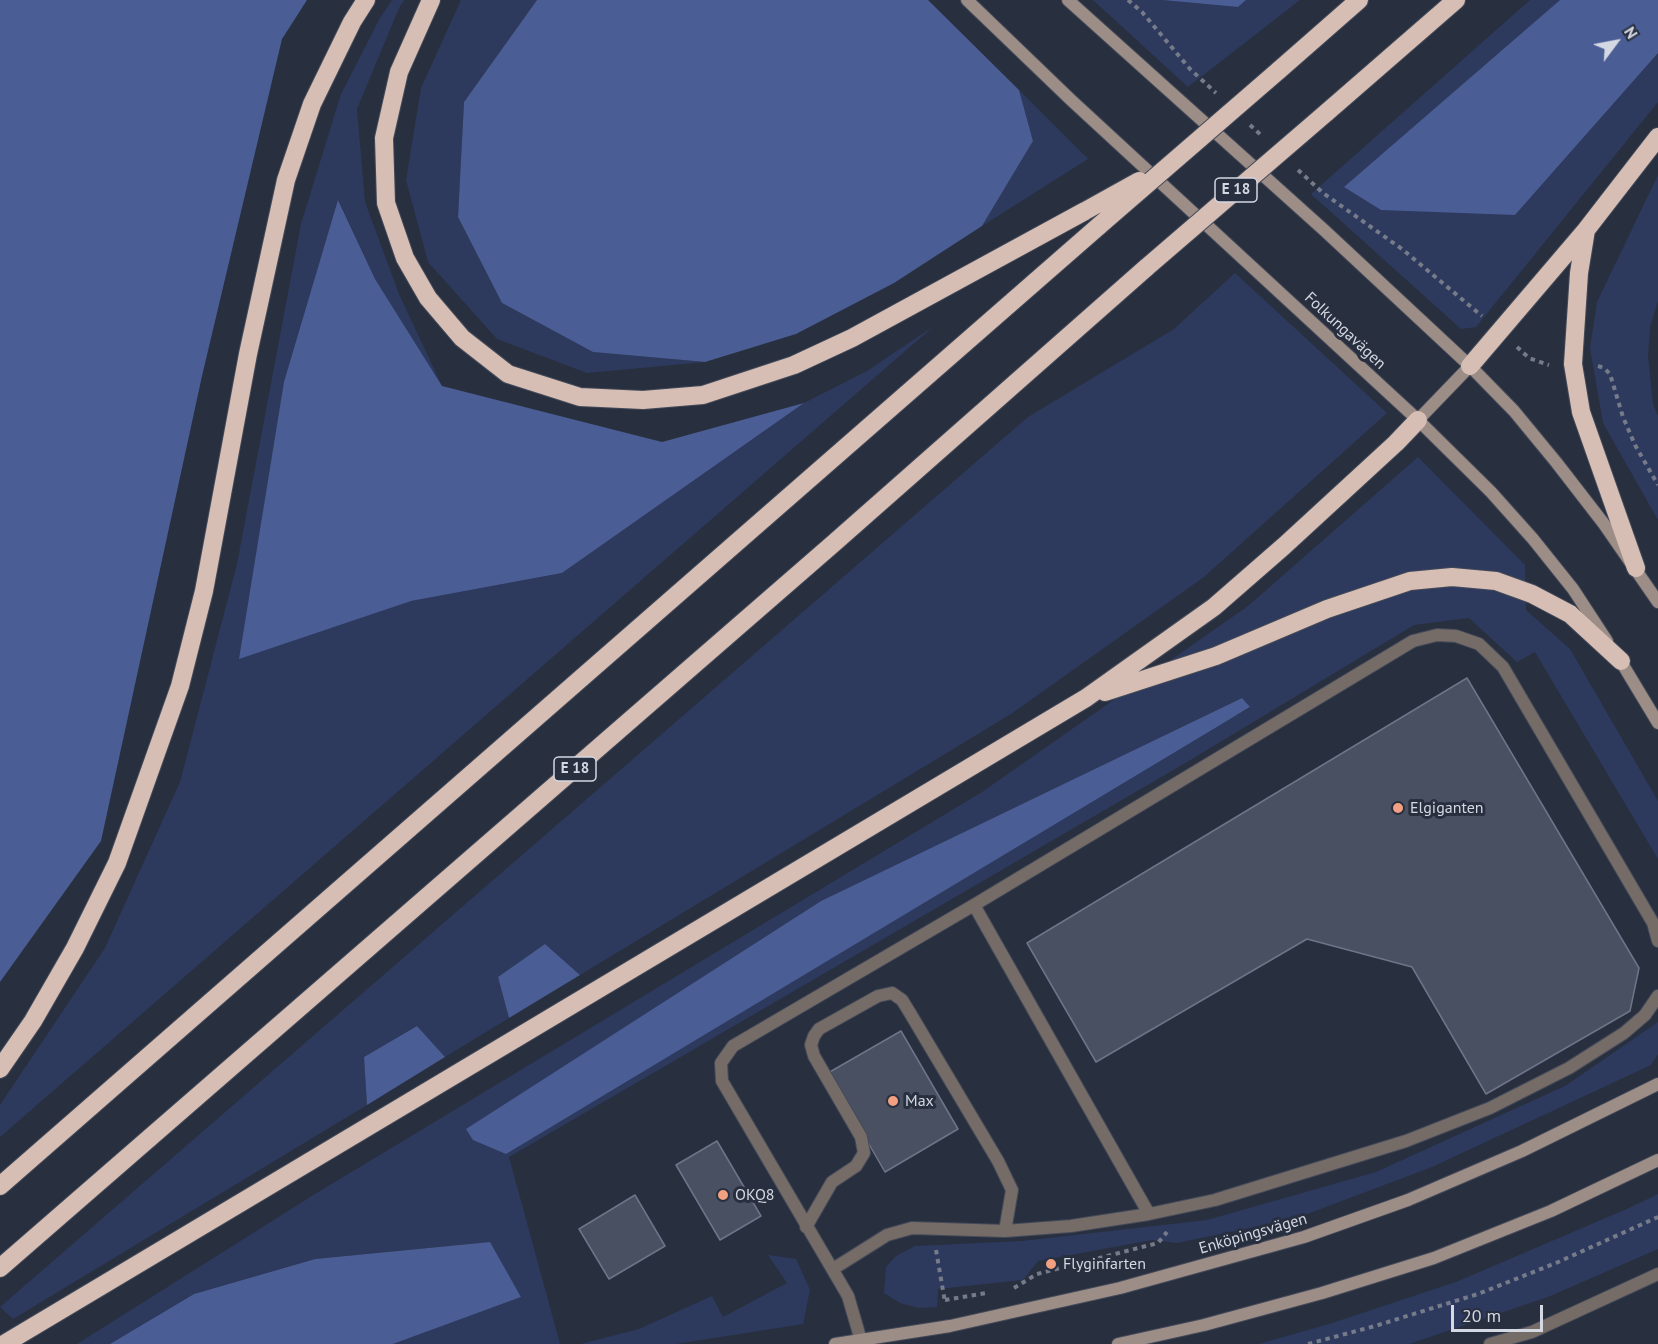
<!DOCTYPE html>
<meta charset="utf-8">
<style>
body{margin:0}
#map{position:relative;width:1658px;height:1344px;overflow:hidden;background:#282f3f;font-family:"PT Sans",sans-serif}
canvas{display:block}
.north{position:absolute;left:1586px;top:12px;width:60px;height:60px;-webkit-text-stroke:4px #282f3f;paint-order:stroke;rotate:58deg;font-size:16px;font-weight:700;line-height:24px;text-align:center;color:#d4d8e3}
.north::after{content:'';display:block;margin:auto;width:21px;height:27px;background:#d4d8e3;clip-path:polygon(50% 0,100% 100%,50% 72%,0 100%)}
.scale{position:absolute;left:1451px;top:1305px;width:92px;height:27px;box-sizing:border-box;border:3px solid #d4d8e3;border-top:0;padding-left:8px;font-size:18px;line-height:21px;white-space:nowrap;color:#d4d8e3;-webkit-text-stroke:4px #282f3f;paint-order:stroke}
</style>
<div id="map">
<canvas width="1658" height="1344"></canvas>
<div class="north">N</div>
<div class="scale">20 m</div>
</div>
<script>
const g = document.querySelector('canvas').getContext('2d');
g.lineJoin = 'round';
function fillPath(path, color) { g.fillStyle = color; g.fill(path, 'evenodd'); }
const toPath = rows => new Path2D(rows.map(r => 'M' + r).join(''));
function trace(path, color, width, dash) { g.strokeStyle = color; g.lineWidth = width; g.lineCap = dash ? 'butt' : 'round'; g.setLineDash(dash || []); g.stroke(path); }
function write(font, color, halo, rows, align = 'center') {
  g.font = font + ' "PT Sans",sans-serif'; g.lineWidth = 6; g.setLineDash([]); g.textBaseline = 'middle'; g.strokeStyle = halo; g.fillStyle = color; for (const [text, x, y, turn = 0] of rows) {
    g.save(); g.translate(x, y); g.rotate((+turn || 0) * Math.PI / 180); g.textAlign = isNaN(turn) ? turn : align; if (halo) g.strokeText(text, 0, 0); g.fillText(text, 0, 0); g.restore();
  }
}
const green = toPath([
 [392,0,404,0,399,8,357,109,365,202,399,294,442,386,375,279,339,201,411,601,562,573,804,403,867,371,934,326,0,1137,0,1105,105,948,180,782,237,564,301,224,341,94,380,18],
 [461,0,537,0,464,102,458,217,502,303,593,352,705,362,587,373,497,339,428,262,406,180,421,88],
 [1093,0,1162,0,1238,7,1246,0,1300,0,1188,87],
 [1530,0,1560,0,1345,187,1515,215,1658,53,1658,102,1476,327,1461,329,1311,194],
 [1019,90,1088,159,982,226,1033,141],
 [1658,175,1658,301,1650,327,1648,356,1653,404,1658,416,1658,520,1603,423,1590,348,1597,302],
 [1235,273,1387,413,1204,577,1011,714,580,975,545,944,498,977,509,1018,445,1057,417,1026,364,1057,367,1105,13,1319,0,1307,1028,417,1174,329],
 [1418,457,1525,565,1526,610,1570,649,1658,801,1658,859,1535,652,1517,662,1469,618,1414,625,1187,762,509,1157,560,1344,393,1344,521,1297,490,1242,314,1259,194,1294,110,1344,77,1344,315,1194,982,792,1248,606],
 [1242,698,1250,708,466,1130,821,901],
 [1658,1022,1658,1054,1651,1065,1432,1167,1294,1219,1177,1243,1152,1240,1038,1261,1023,1280,938,1289,937,1307,919,1308,900,1303,884,1293,886,1267,896,1256,915,1246,1022,1241,1207,1220,1376,1172,1565,1086],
 [1658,1194,1658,1249,1548,1297,1409,1344,1259,1344,1329,1324,1456,1282,1629,1208],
 [768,1255,796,1259,810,1290,803,1324,676,1344,581,1344,639,1329,712,1296,723,1317,787,1283]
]);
const forest = toPath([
 [0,0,307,0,282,39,202,376,101,841,0,982],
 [537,0,928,0,1019,90,1033,141,982,226,894,283,796,334,705,362,593,352,502,303,458,217,464,102],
 [1162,0,1246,0,1238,7],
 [1560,0,1658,0,1658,53,1515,215,1381,210,1344,187],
 [338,200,375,279,442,386,662,442,804,403,562,573,411,601,239,659,284,382],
 [1242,698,1250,707,506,1154,473,1140,466,1129,821,901],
 [545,944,580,975,509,1018,498,977],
 [417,1026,445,1057,367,1105,364,1057],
 [490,1242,521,1297,393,1344,110,1344,194,1294,315,1259]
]);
const building = toPath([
 [1467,678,1639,968,1630,1011,1486,1094,1412,967,1307,939,1096,1062,1027,943,1467,678],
 [901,1031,958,1129,885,1172,828,1073,901,1031],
 [717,1141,761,1216,720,1240,676,1165,717,1141],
 [635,1195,665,1246,609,1279,579,1229,635,1195]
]);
const path = toPath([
 [1128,0,1142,12,1190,69,1216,93],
 [1250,125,1262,136],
 [1298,170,1323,193,1402,249,1482,316],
 [1517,347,1529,358,1549,365],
 [1598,366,1604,368,1610,374,1623,417,1635,445,1658,485],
 [936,1250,945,1302],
 [1014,1288,1037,1274,1158,1243,1167,1232],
 [945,1300,986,1293],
 [1308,1344,1375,1326,1478,1294,1556,1263,1658,1217]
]);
const lane = toPath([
 [974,905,1149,1214],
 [806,1227,832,1182,856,1166,864,1153,861,1137,814,1056,811,1045,814,1036,819,1029,878,996,892,993,902,1000,910,1013,998,1161,1012,1190,1005,1231],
 [833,1269,887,1235,912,1228,1005,1231,1071,1226,1149,1214,1215,1200,1406,1141,1490,1108,1569,1068,1624,1033,1645,1015,1658,996],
 [862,1344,848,1296,722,1081,721,1063,733,1046,974,905,1413,641,1437,635,1456,636,1479,644,1503,667,1653,923,1658,941]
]);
const street = toPath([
 [1490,1344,1532,1332,1658,1274]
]);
const secondary = toPath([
 [967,0,1071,100,1418,420,1491,492,1533,539,1573,589,1607,641],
 [1068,0,1324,230,1470,366,1514,411,1556,462,1604,524,1658,602],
 [1418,420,1470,366],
 [1617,655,1658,723],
 [835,1344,950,1326,1120,1288,1304,1237,1408,1200,1522,1151,1658,1084],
 [1118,1344,1204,1325,1322,1293,1434,1258,1551,1211,1658,1160]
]);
const highway = toPath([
 [431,0,399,72,384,138,386,203,405,258,428,298,462,338,508,374,580,397,643,400,703,395,794,365,852,338,1085,211],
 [1278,71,1359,0],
 [1326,113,1456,0],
 [1586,230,1579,273,1573,364,1581,412,1636,568],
 [1470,366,1586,230,1658,137],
 [1105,692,1216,656,1327,609,1410,581,1452,577,1496,581,1532,594,1570,614,1621,661],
 [0,1069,33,1021,75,948,117,863,180,686,204,591,248,354,286,180,312,104,352,22,366,0],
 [0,1186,1100,225],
 [0,1268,834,543,1147,267],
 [4,1344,1086,698,1214,607,1284,546,1396,443,1418,420]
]);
const highwayBridge = toPath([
 [1085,211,1139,181],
 [1100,225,1278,71],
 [1147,267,1326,113]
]);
const markers = [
 [1398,808,6,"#f2a081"],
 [893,1101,6,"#f2a081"],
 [723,1195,6,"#f2a081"],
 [1051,1264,6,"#f2a081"]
];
const shields = [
 [1236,190,42],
 [575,769,42]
];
const shieldNames = [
 ["E 18",1236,190],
 ["E 18",575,769]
];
const streetNames = [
 ["Folkungavägen",1345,331,43],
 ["Enköpingsvägen",1253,1234,-16]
];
const poiNames = [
 ["Elgiganten",1410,808],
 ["Max",905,1101],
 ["OKQ8",735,1195],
 ["Flyginfarten",1063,1264]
];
fillPath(green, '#2d3a5e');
fillPath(forest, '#4a5d94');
fillPath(building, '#495062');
trace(building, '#6e7588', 1.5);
trace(lane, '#444a59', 14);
trace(street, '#444a59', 14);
trace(secondary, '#444a59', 14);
trace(highway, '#444a59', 20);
trace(path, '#757b89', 4, [4.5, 4.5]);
trace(lane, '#756b67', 12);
trace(street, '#756b67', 12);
trace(secondary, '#9d8d87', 12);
trace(highway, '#d6beb4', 18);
trace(highwayBridge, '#444a59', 20, []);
trace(highwayBridge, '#d6beb4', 18);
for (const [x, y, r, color] of markers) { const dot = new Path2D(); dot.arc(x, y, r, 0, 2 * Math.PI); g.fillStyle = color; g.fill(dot); trace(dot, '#282f3f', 2); }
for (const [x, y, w] of shields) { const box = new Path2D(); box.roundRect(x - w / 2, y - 12, w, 24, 4.5); g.fillStyle = '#282f3f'; g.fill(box); trace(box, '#d4d8e3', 1.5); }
write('bold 15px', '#d4d8e3', null, shieldNames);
write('16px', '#d4d8e3', '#282f3f', streetNames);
write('16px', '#d4d8e3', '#282f3f', poiNames, 'left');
</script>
